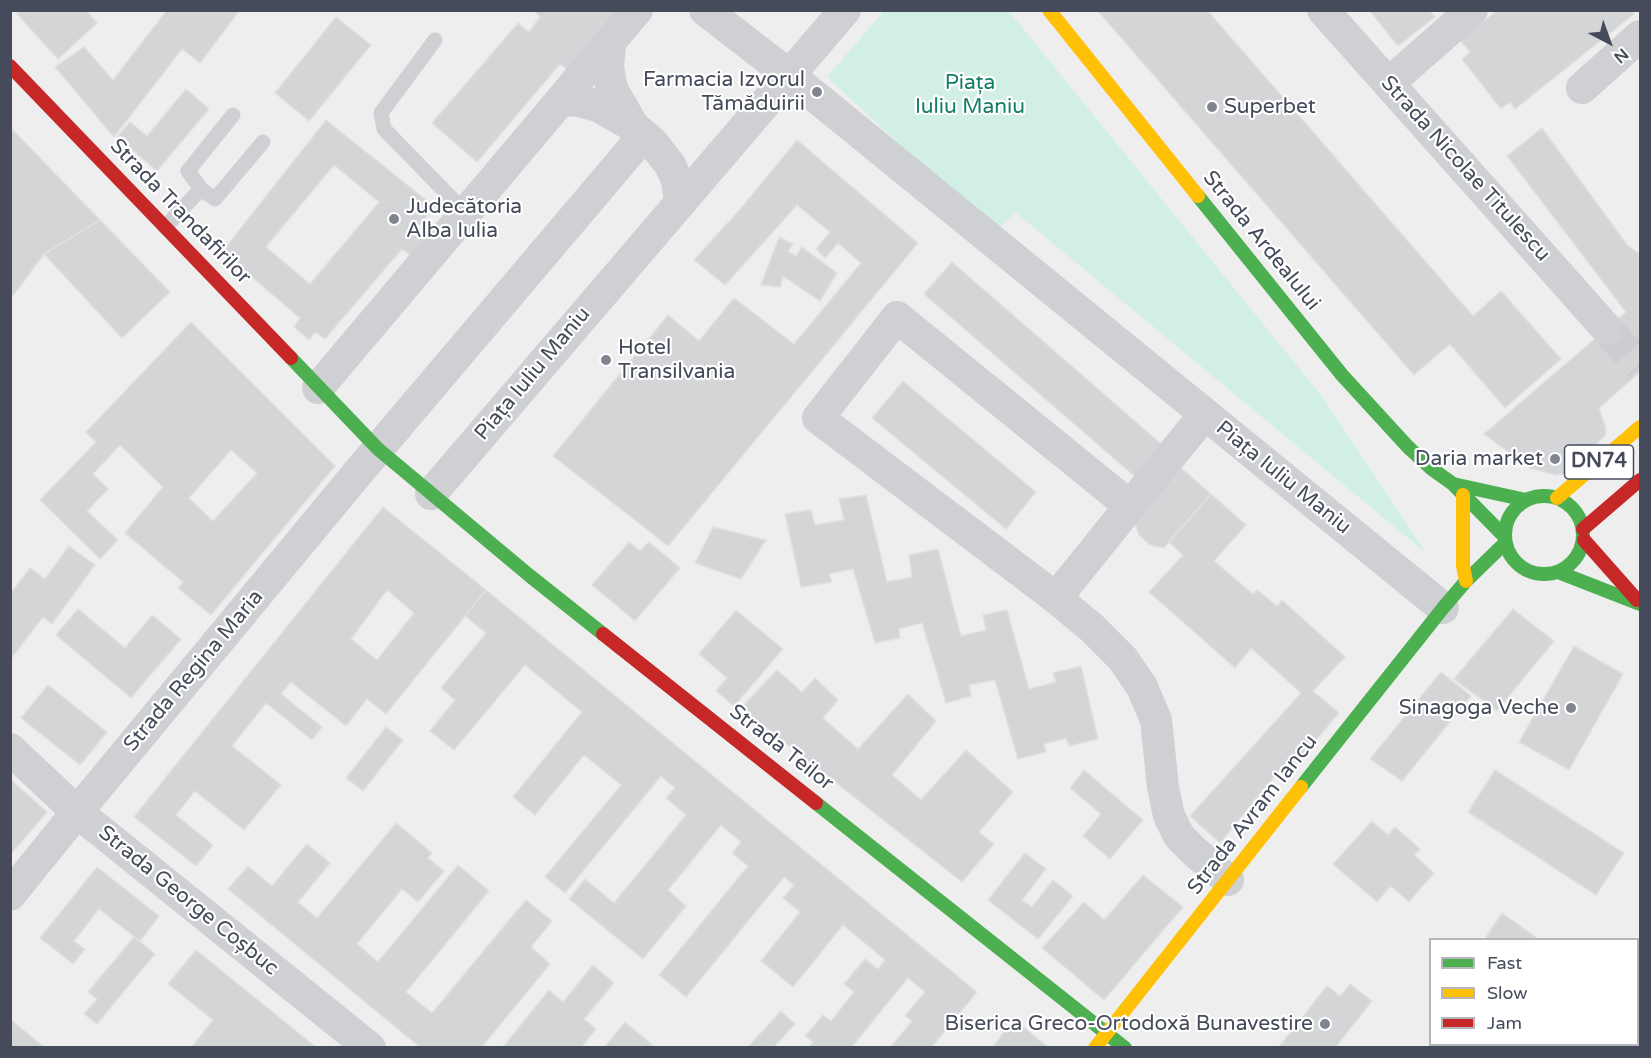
<!DOCTYPE html>
<meta charset="utf-8">
<style>
body{margin:0}
#map{position:relative;width:1651px;height:1058px;overflow:hidden;background:#efeeee;font-family:"Varela Round",sans-serif}
canvas{display:block}
.frame{position:absolute;inset:0;border:12px solid #454b5b;pointer-events:none}
.legend{position:absolute;left:1429px;top:938px;width:210px;height:108px;box-sizing:border-box;background:#fff;border:2px solid #b5b7bd;margin:0;padding:8px 10px;list-style:none;font-size:18px;color:#454b5b}
.legend li{display:flex;align-items:center;gap:12px;height:30px}
.legend b{width:30px;border:2px solid #b5b7bd}
.north{position:absolute;left:1579px;top:12px;width:60px;height:60px;-webkit-text-stroke:4px #fff;paint-order:stroke;rotate:139deg;font-size:16px;font-weight:700;line-height:24px;text-align:center;color:#454b5b}
.north::after{content:'';display:block;margin:auto;width:21px;height:27px;background:#454b5b;clip-path:polygon(50% 0,100% 100%,50% 72%,0 100%)}
</style>
<div id="map">
<canvas width="1651" height="1058"></canvas>
<div class="frame"></div>
<ul class="legend">
<li><b style="height:8px;background:#4caf50"></b>Fast</li>
<li><b style="height:8px;background:#ffc107"></b>Slow</li>
<li><b style="height:8px;background:#c62828"></b>Jam</li>
</ul>
<div class="north">N</div>
</div>
<script>
const g = document.querySelector('canvas').getContext('2d');
g.lineJoin = 'round';
function fillPath(path, color) { g.fillStyle = color; g.fill(path, 'evenodd'); }
const toPath = rows => new Path2D(rows.map(r => 'M' + r).join(''));
function trace(path, color, width, dash) { g.strokeStyle = color; g.lineWidth = width; g.lineCap = dash ? 'butt' : 'round'; g.setLineDash(dash || []); g.stroke(path); }
function write(font, color, halo, rows, align = 'center') {
  g.font = font + ' "Varela Round",sans-serif'; g.lineWidth = 4.5; g.setLineDash([]); g.textBaseline = 'middle'; g.strokeStyle = halo; g.fillStyle = color; for (const [text, x, y, turn = 0] of rows) {
    g.save(); g.translate(x, y); g.rotate((+turn || 0) * Math.PI / 180); g.textAlign = isNaN(turn) ? turn : align; if (halo) g.strokeText(text, 0, 0); g.fillText(text, 0, 0); g.restore();
  }
}
const green = toPath([
 [884,11,1009,11,1320,394,1426,553,1015,212,995,232,827,77]
]);
const building = toPath([
 [21,10,86,10,97,23,58,59,17,14,21,10],
 [167,10,240,10,200,63,182,49,114,137,55,67,84,47,113,80,167,10],
 [533,10,623,10,571,73,560,64,477,162,432,123,518,23,529,32,540,17,533,10],
 [1097,10,1207,10,1473,316,1501,291,1561,359,1505,408,1450,344,1414,375,1097,10],
 [1369,10,1429,10,1435,17,1398,46,1369,10],
 [1498,10,1632,10,1634,14,1515,109,1510,102,1501,109,1462,59,1470,52,1460,40,1498,10],
 [336,17,371,45,309,121,275,93,336,17],
 [186,89,209,109,157,171,117,137,130,122,147,136,186,89],
 [326,120,435,207,414,231,423,240,410,255,402,249,325,339,315,332,309,340,294,327,300,318,222,252,326,120],
 [334,165,379,202,310,284,266,247,334,165],
 [10,127,100,220,44,254,10,300,10,127],
 [1542,128,1628,246,1640,254,1640,372,1599,408,1606,428,1605,436,1564,474,1556,475,1530,468,1484,434,1626,312,1507,156,1542,128],
 [797,140,918,243,668,546,553,456,668,315,699,341,734,298,794,344,861,263,838,243,825,258,816,249,830,232,797,205,725,285,694,260,743,206,797,140],
 [100,220,170,292,122,338,44,254,100,220],
 [779,237,793,244,788,251,796,256,802,247,837,273,820,301,783,276,780,287,761,285,779,237],
 [952,262,1167,449,1140,481,924,294,952,262],
 [191,322,335,466,211,615,178,588,183,582,125,533,163,487,120,445,93,474,108,489,87,511,118,540,100,559,40,500,96,442,86,432,191,322],
 [231,450,257,473,213,521,189,498,231,450],
 [903,381,1036,492,1006,529,872,418,903,381],
 [1181,468,1211,494,1164,548,1150,545,1139,535,1134,521,1181,468],
 [1211,494,1246,525,1214,561,1253,594,1257,590,1277,606,1282,600,1345,657,1313,691,1339,713,1290,771,1283,766,1220,843,1190,816,1301,693,1251,648,1235,668,1149,592,1183,555,1169,542,1211,494],
 [866,495,887,582,912,577,909,555,938,549,961,636,986,630,983,615,1007,610,1029,689,1056,682,1053,673,1081,666,1098,739,1069,746,1066,738,1044,744,1046,752,1018,759,995,680,969,685,971,696,946,703,922,623,899,629,900,638,875,643,853,569,829,574,832,582,801,587,785,514,811,510,815,525,844,520,839,499,866,495],
 [383,507,486,590,386,714,367,699,346,726,291,682,281,694,322,727,312,740,266,703,232,746,281,785,244,830,195,791,176,815,213,845,196,866,134,817,383,507],
 [387,590,414,613,377,660,351,639,387,590],
 [713,527,766,540,741,579,695,563,713,527],
 [629,542,640,551,649,542,680,568,635,621,592,585,629,542],
 [69,546,95,565,52,624,43,617,10,660,10,594,30,568,45,579,69,546],
 [486,590,977,992,931,1048,890,1048,912,1021,905,1016,925,992,908,978,851,1048,809,1048,813,1042,805,1036,823,1015,831,1021,854,992,844,984,865,959,878,969,885,960,843,925,793,987,761,961,800,912,783,898,794,885,784,877,686,997,659,975,748,866,732,853,741,842,721,825,668,890,686,906,643,959,569,899,585,879,614,903,686,815,666,798,675,788,661,776,565,893,545,877,621,785,584,755,535,815,513,797,582,712,525,665,454,750,430,731,455,700,441,688,486,633,465,616,486,590],
 [78,609,125,648,152,615,181,639,131,698,56,635,78,609],
 [1513,609,1554,641,1497,711,1454,679,1513,609],
 [736,610,783,649,734,706,716,691,727,678,699,654,736,610],
 [1574,646,1623,674,1569,770,1519,742,1574,646],
 [777,670,802,692,815,678,838,700,823,718,858,749,908,694,936,721,892,775,921,800,966,750,1013,792,979,832,994,844,962,882,741,708,777,670],
 [1441,672,1471,696,1402,781,1370,759,1441,672],
 [48,685,107,732,80,765,21,718,48,685],
 [386,727,403,740,363,791,346,778,386,727],
 [1084,770,1143,820,1110,859,1083,836,1101,814,1070,788,1084,770],
 [1495,770,1624,853,1596,895,1468,812,1495,770],
 [10,779,47,812,10,855,10,779],
 [1372,821,1388,835,1395,827,1420,849,1414,855,1434,873,1409,902,1391,886,1377,902,1333,864,1372,821],
 [396,823,432,853,428,858,444,871,418,902,402,889,357,944,378,962,458,865,489,891,406,992,432,1013,526,900,552,921,531,947,550,964,481,1048,421,1048,228,889,248,866,272,886,307,844,330,863,298,902,317,918,396,823],
 [1025,853,1046,869,1022,900,1032,907,1053,880,1073,896,1038,939,988,900,1025,853],
 [97,867,159,916,140,941,99,909,74,941,85,949,73,964,40,938,97,867],
 [1143,875,1183,907,1104,1000,1042,948,1084,902,1104,920,1143,875],
 [1502,913,1540,940,1484,940,1502,913],
 [134,937,155,954,97,1024,84,1014,97,999,88,992,134,937],
 [196,950,317,1048,191,1048,213,1020,168,984,196,950],
 [593,965,614,983,584,1019,596,1029,581,1048,502,1048,549,990,563,1002,593,965],
 [1350,984,1372,1001,1335,1048,1278,1048,1327,986,1340,996,1350,984],
 [781,1011,795,1024,773,1048,747,1048,781,1011],
 [10,1019,45,1048,10,1048,10,1019],
 [1014,1019,1049,1048,992,1048,1014,1019],
 [625,1022,656,1048,604,1048,625,1022]
]);
const streetTunnel = toPath([
 [1607,329,1640,367]
]);
const lane = toPath([
 [435,40,381,113,384,129,466,213],
 [201,189,188,171,233,115],
 [165,227,201,189,215,199,263,142]
]);
const street = toPath([
 [705,10,789,75,1443,608],
 [1323,10,1607,329],
 [610,44,608,68,612,89,633,126],
 [1389,83,1472,10],
 [1582,88,1640,36],
 [562,100,579,101,598,106,633,126,653,143,670,165,677,180,680,202],
 [318,388,637,10],
 [431,494,845,10],
 [1130,506,1205,414],
 [1056,598,1130,506,897,317,818,418,1056,598,1092,628,1123,659,1142,687,1156,720,1163,787,1169,816,1179,836,1195,852,1228,880],
 [10,749,77,812,370,1048],
 [10,895,77,812,361,469,644,135]
]);
const fast = toPath([
 [1198,196,1342,375,1408,447,1432,469,1453,484,1505,537],
 [291,358,378,449,530,576,603,634],
 [1453,484,1526,500],
 '1505 535a39 39 0 1 1 78 0a39 39 0 1 1-78 0Z',
 [1558,572,1640,604],
 [1301,787,1443,608,1466,581,1505,543],
 [816,803,1125,1048]
]);
const slow = toPath([
 [1049,10,1198,196],
 [1463,495,1463,566,1466,581],
 [1557,498,1640,427],
 [1095,1048,1301,787]
]);
const jam = toPath([
 [10,66,291,358],
 [1583,529,1640,480],
 [1584,540,1637,600],
 [603,634,816,803]
]);
const markers = [
 [817,92,6,"#80848e"],
 [1212,107,6,"#80848e"],
 [394,219,6,"#80848e"],
 [606,360,6,"#80848e"],
 [1555,459,6,"#80848e"],
 [1571,708,6,"#80848e"],
 [1325,1024,6,"#80848e"]
];
const shields = [
 [1599,462,69]
];
const shieldNames = [
 ["DN74",1599,462]
];
const poiNames = [
 ["Farmacia Izvorul",805,80],
 ["Tămăduirii",805,104],
 ["Superbet",1224,107,"left"],
 ["Judecătoria",406,207,"left"],
 ["Alba Iulia",406,231,"left"],
 ["Hotel",618,348,"left"],
 ["Transilvania",618,372,"left"],
 ["Daria market",1543,459],
 ["Sinagoga Veche",1559,708],
 ["Biserica Greco-Ortodoxă Bunavestire",1313,1024]
];
const parkNames = [
 ["Piața",970,83],
 ["Iuliu Maniu",970,107]
];
const streetNames = [
 ["Strada Nicolae Titulescu",1465,169,48],
 ["Strada Trandafirilor",180,212,46],
 ["Strada Ardealului",1261,241,51],
 ["Piața Iuliu Maniu",533,374,-50],
 ["Piața Iuliu Maniu",1283,478,39],
 ["Strada Regina Maria",194,671,-50],
 ["Strada Teilor",781,748,38],
 ["Strada Avram Iancu",1253,815,-52],
 ["Strada George Coșbuc",188,901,39]
];
fillPath(green, '#d2efe5');
fillPath(building, '#d4d5d7');
trace(building, '#e0e0e1', 1.5);
trace(streetTunnel, '#cdcdd1', 32, [32, 16]);
trace(lane, '#cfd0d4', 15);
trace(street, '#cfd0d4', 32);
trace(fast, '#4caf50', 14);
trace(slow, '#ffc107', 14);
trace(jam, '#c62828', 14);
for (const [x, y, r, color] of markers) { const dot = new Path2D(); dot.arc(x, y, r, 0, 2 * Math.PI); g.fillStyle = color; g.fill(dot); trace(dot, '#fff', 2); }
for (const [x, y, w] of shields) { const box = new Path2D(); box.roundRect(x - w / 2, y - 17, w, 34, 4.5); g.fillStyle = '#fff'; g.fill(box); trace(box, '#454b5b', 1.5); }
write('bold 20px', '#454b5b', null, shieldNames);
write('21px', '#454b5b', '#fff', poiNames, 'right');
write('21px', '#147e65', '#fff', parkNames);
write('21px', '#454b5b', '#fff', streetNames);
</script>
